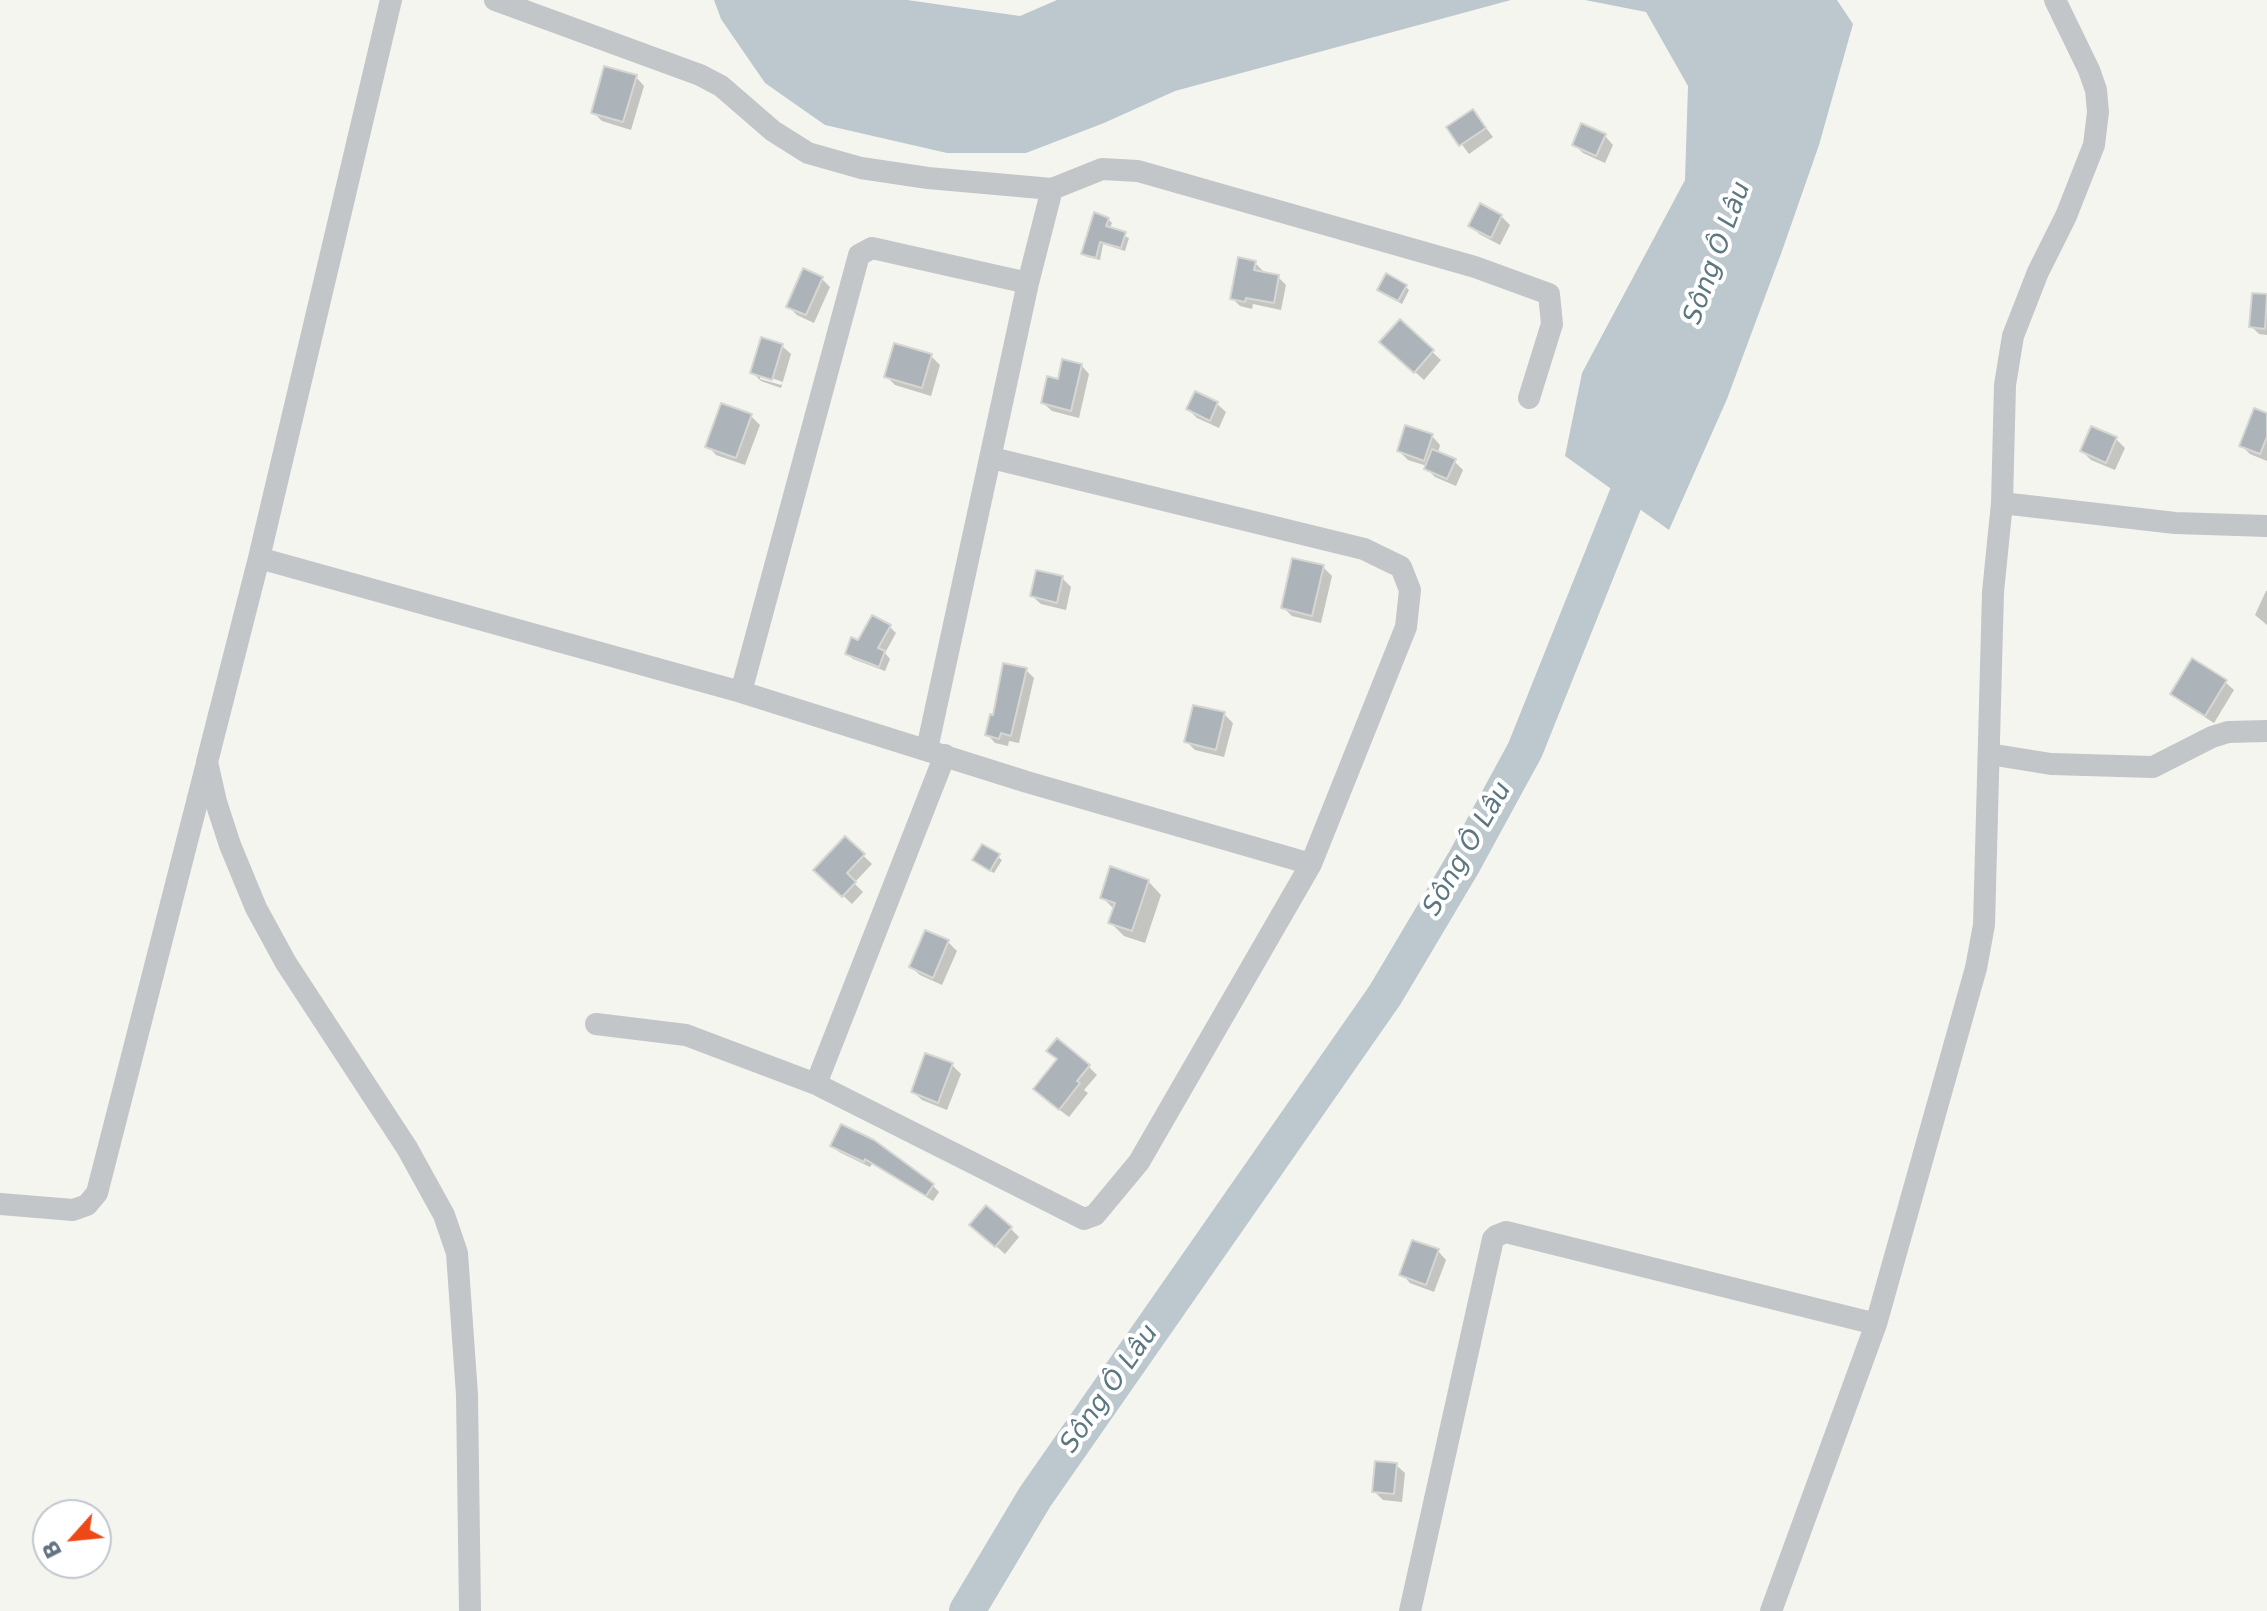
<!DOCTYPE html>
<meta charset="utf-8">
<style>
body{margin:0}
#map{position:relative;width:2267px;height:1611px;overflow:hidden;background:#f5f5f0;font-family:"DejaVu Sans",sans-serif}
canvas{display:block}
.north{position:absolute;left:32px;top:1499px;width:80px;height:80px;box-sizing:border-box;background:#fff;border:2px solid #c0c7ce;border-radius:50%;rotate:243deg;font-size:22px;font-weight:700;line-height:32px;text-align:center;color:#627484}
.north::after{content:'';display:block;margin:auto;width:28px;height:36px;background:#ee4817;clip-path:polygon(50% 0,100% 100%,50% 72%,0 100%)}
</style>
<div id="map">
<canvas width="2267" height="1611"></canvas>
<div class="north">B</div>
</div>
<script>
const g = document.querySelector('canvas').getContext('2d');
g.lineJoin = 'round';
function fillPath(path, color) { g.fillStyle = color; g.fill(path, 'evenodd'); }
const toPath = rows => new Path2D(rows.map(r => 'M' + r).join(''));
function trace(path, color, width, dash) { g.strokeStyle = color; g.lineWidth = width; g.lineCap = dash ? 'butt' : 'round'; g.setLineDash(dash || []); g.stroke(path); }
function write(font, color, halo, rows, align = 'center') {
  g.font = font + ' "DejaVu Sans",sans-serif'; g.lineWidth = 8; g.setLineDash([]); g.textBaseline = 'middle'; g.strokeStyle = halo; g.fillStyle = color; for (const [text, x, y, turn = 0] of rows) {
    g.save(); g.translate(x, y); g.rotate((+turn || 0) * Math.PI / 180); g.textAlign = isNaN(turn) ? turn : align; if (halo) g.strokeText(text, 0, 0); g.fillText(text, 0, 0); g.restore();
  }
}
const water = toPath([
 [714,0,907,0,1020,16,1057,0,1511,0,1175,91,1104,123,1026,153,947,153,825,125,765,83,721,19],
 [1585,0,1837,0,1853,24,1819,145,1782,251,1727,399,1669,530,1565,456,1582,373,1685,180,1688,86,1646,12]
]);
const shadow = toPath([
 [636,77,644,86,631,130,602,121,593,112],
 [1473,111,1493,137,1469,154,1449,127],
 [1605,136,1613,145,1605,163,1583,153,1574,144],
 [1501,216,1510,225,1500,245,1479,234,1471,225],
 [1108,219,1112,223,1109,229,1129,238,1125,251,1103,244,1100,260,1087,257,1084,253],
 [1255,263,1263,271,1263,274,1278,277,1286,285,1281,310,1253,304,1252,309,1240,306,1232,298],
 [821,278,830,287,814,323,797,315,789,307],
 [1406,287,1409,290,1402,304,1383,293],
 [2254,295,2267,296,2267,335,2259,334,2251,326],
 [1400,322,1441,360,1424,380,1391,350],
 [782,346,791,354,781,388,761,381,753,373],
 [760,374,783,382,781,385,760,379],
 [931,356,940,365,931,396,895,385,887,377],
 [1081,365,1089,374,1079,418,1052,411,1043,403,1059,381],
 [1217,404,1226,412,1219,428,1197,418,1188,409],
 [2267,415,2267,461,2250,454,2241,445],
 [751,416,760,425,745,465,716,455,708,446],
 [1432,436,1440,445,1438,453,1454,461,1463,470,1456,486,1435,477,1426,468,1427,466,1408,460,1399,451],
 [2116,439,2125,448,2115,470,2091,460,2082,451],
 [1323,567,1332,576,1321,623,1292,616,1283,607],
 [1062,578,1071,587,1066,610,1041,604,1032,596],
 [2266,591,2267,591,2267,625,2255,615],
 [890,627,896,633,885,653,890,659,885,671,853,659,847,653],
 [1026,670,1034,678,1019,743,1009,741,1008,746,995,743,987,734],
 [2225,682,2234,690,2214,723,2181,702,2172,694],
 [1224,714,1233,723,1224,757,1195,750,1186,741],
 [845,838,872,864,854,883,863,892,852,904,816,870],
 [983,846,1002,860,994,873,978,864],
 [1148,881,1161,895,1145,943,1124,936,1110,922,1115,910,1102,897],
 [926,932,948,942,957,951,942,985,920,975,911,967],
 [927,1056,952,1065,961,1074,947,1110,922,1100,913,1092],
 [1088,1066,1097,1075,1084,1090,1088,1093,1069,1117,1044,1098],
 [873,1142,933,1186,939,1192,933,1201,872,1164,870,1167,839,1152,833,1145],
 [1010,1228,1019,1237,1005,1254,981,1233],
 [1438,1251,1446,1260,1434,1292,1410,1283,1402,1274],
 [1396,1465,1405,1473,1402,1502,1383,1500,1374,1491]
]);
const river = toPath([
 [967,1611,1035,1497,1385,995,1464,862,1525,750,1644,453]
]);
const building = toPath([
 [604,66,637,75,623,122,591,113,604,66],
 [1473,109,1486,128,1459,146,1446,127,1473,109],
 [1581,123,1606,134,1596,156,1572,145,1581,123],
 [1480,203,1502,215,1491,238,1468,226,1480,203],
 [1094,212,1109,218,1106,226,1126,232,1121,248,1100,242,1096,258,1081,254,1094,212],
 [1238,257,1256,261,1254,270,1279,275,1274,303,1246,298,1245,302,1230,299,1238,257],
 [803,268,823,277,806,315,786,307,803,268],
 [1386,273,1407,285,1398,301,1377,290,1386,273],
 [2252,293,2267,294,2265,329,2249,327,2252,293],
 [1400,319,1434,350,1414,373,1379,342,1400,319],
 [761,337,783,344,772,380,750,373,761,337],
 [894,343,932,354,922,388,884,377,894,343],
 [1062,359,1082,364,1071,411,1041,403,1047,376,1058,379,1062,359],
 [1195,391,1218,402,1210,421,1186,409,1195,391],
 [721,403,752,414,736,458,705,447,721,403],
 [2254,408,2267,413,2267,437,2260,454,2239,446,2254,408],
 [1405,425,1433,434,1424,461,1397,451,1405,425],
 [2091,426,2117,437,2106,463,2080,451,2091,426],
 [1432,449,1456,459,1447,479,1424,469,1432,449],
 [1292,558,1324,565,1312,616,1281,608,1292,558],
 [1036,570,1063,576,1057,603,1030,596,1036,570],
 [872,615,891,625,878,648,885,651,879,667,845,654,851,637,858,640,872,615],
 [2192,658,2227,680,2205,716,2170,694,2192,658],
 [1003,663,1027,668,1011,736,1001,733,999,739,985,735,990,714,993,715,1003,663],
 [1193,705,1225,712,1216,750,1184,742,1193,705],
 [845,836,865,854,847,873,856,882,842,897,813,870,845,836],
 [982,844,1000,854,990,871,972,860,982,844],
 [1110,866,1149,880,1132,931,1108,923,1115,903,1100,898,1110,866],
 [925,930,949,940,933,978,909,967,925,930],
 [1057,1038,1090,1065,1077,1081,1080,1083,1059,1110,1033,1089,1057,1059,1046,1051,1057,1038],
 [925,1053,953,1063,938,1103,911,1092,925,1053],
 [841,1124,874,1140,934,1184,926,1196,865,1159,864,1162,830,1146,841,1124],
 [986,1205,1012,1227,995,1247,969,1225,986,1205],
 [1412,1240,1439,1249,1426,1285,1399,1275,1412,1240],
 [1375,1461,1397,1463,1394,1494,1372,1492,1375,1461]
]);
const minor = toPath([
 [391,0,259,558,207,762,216,802,230,845,256,908,286,963,407,1148,444,1215,457,1253,467,1395,470,1611],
 [495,0,700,75,721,86,773,131,808,153,861,168,928,178,1052,189],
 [2002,503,2175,523,2267,526],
 [259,558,741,692,1027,782,1311,864],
 [741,692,859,255,872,248,1028,283],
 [927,749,1028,283,1052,189,1102,169,1138,171,1475,267,1549,294,1552,324,1529,398],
 [1989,754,2051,764,2153,767,2212,737,2228,732,2267,731],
 [596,1024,686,1035,816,1084,1084,1219,1095,1215,1139,1162,1311,864,1406,627,1410,590,1401,567,1364,549,992,458],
 [816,1084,945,755],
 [0,1204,73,1210,87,1205,97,1193,206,767],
 [1410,1611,1493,1239,1496,1236,1506,1232,1876,1324],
 [1771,1611,1876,1324,1976,968,1984,925,1993,592,2002,503,2005,385,2013,336,2038,272,2066,216,2094,145,2098,112,2096,90,2089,70,2055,0]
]);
const waterNames = [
 ["Sông Ô Lâu",1718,253,-70],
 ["Sông Ô Lâu",1468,849,-60],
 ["Sông Ô Lâu",1110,1389,-55]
];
fillPath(water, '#bcc8cd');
fillPath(shadow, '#0003');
trace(river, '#bcc8cd', 36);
fillPath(building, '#acb4b9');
trace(building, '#d6d6d3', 2);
trace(minor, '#c2c6c9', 22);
write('italic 26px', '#5d7781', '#fff', waterNames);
</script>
